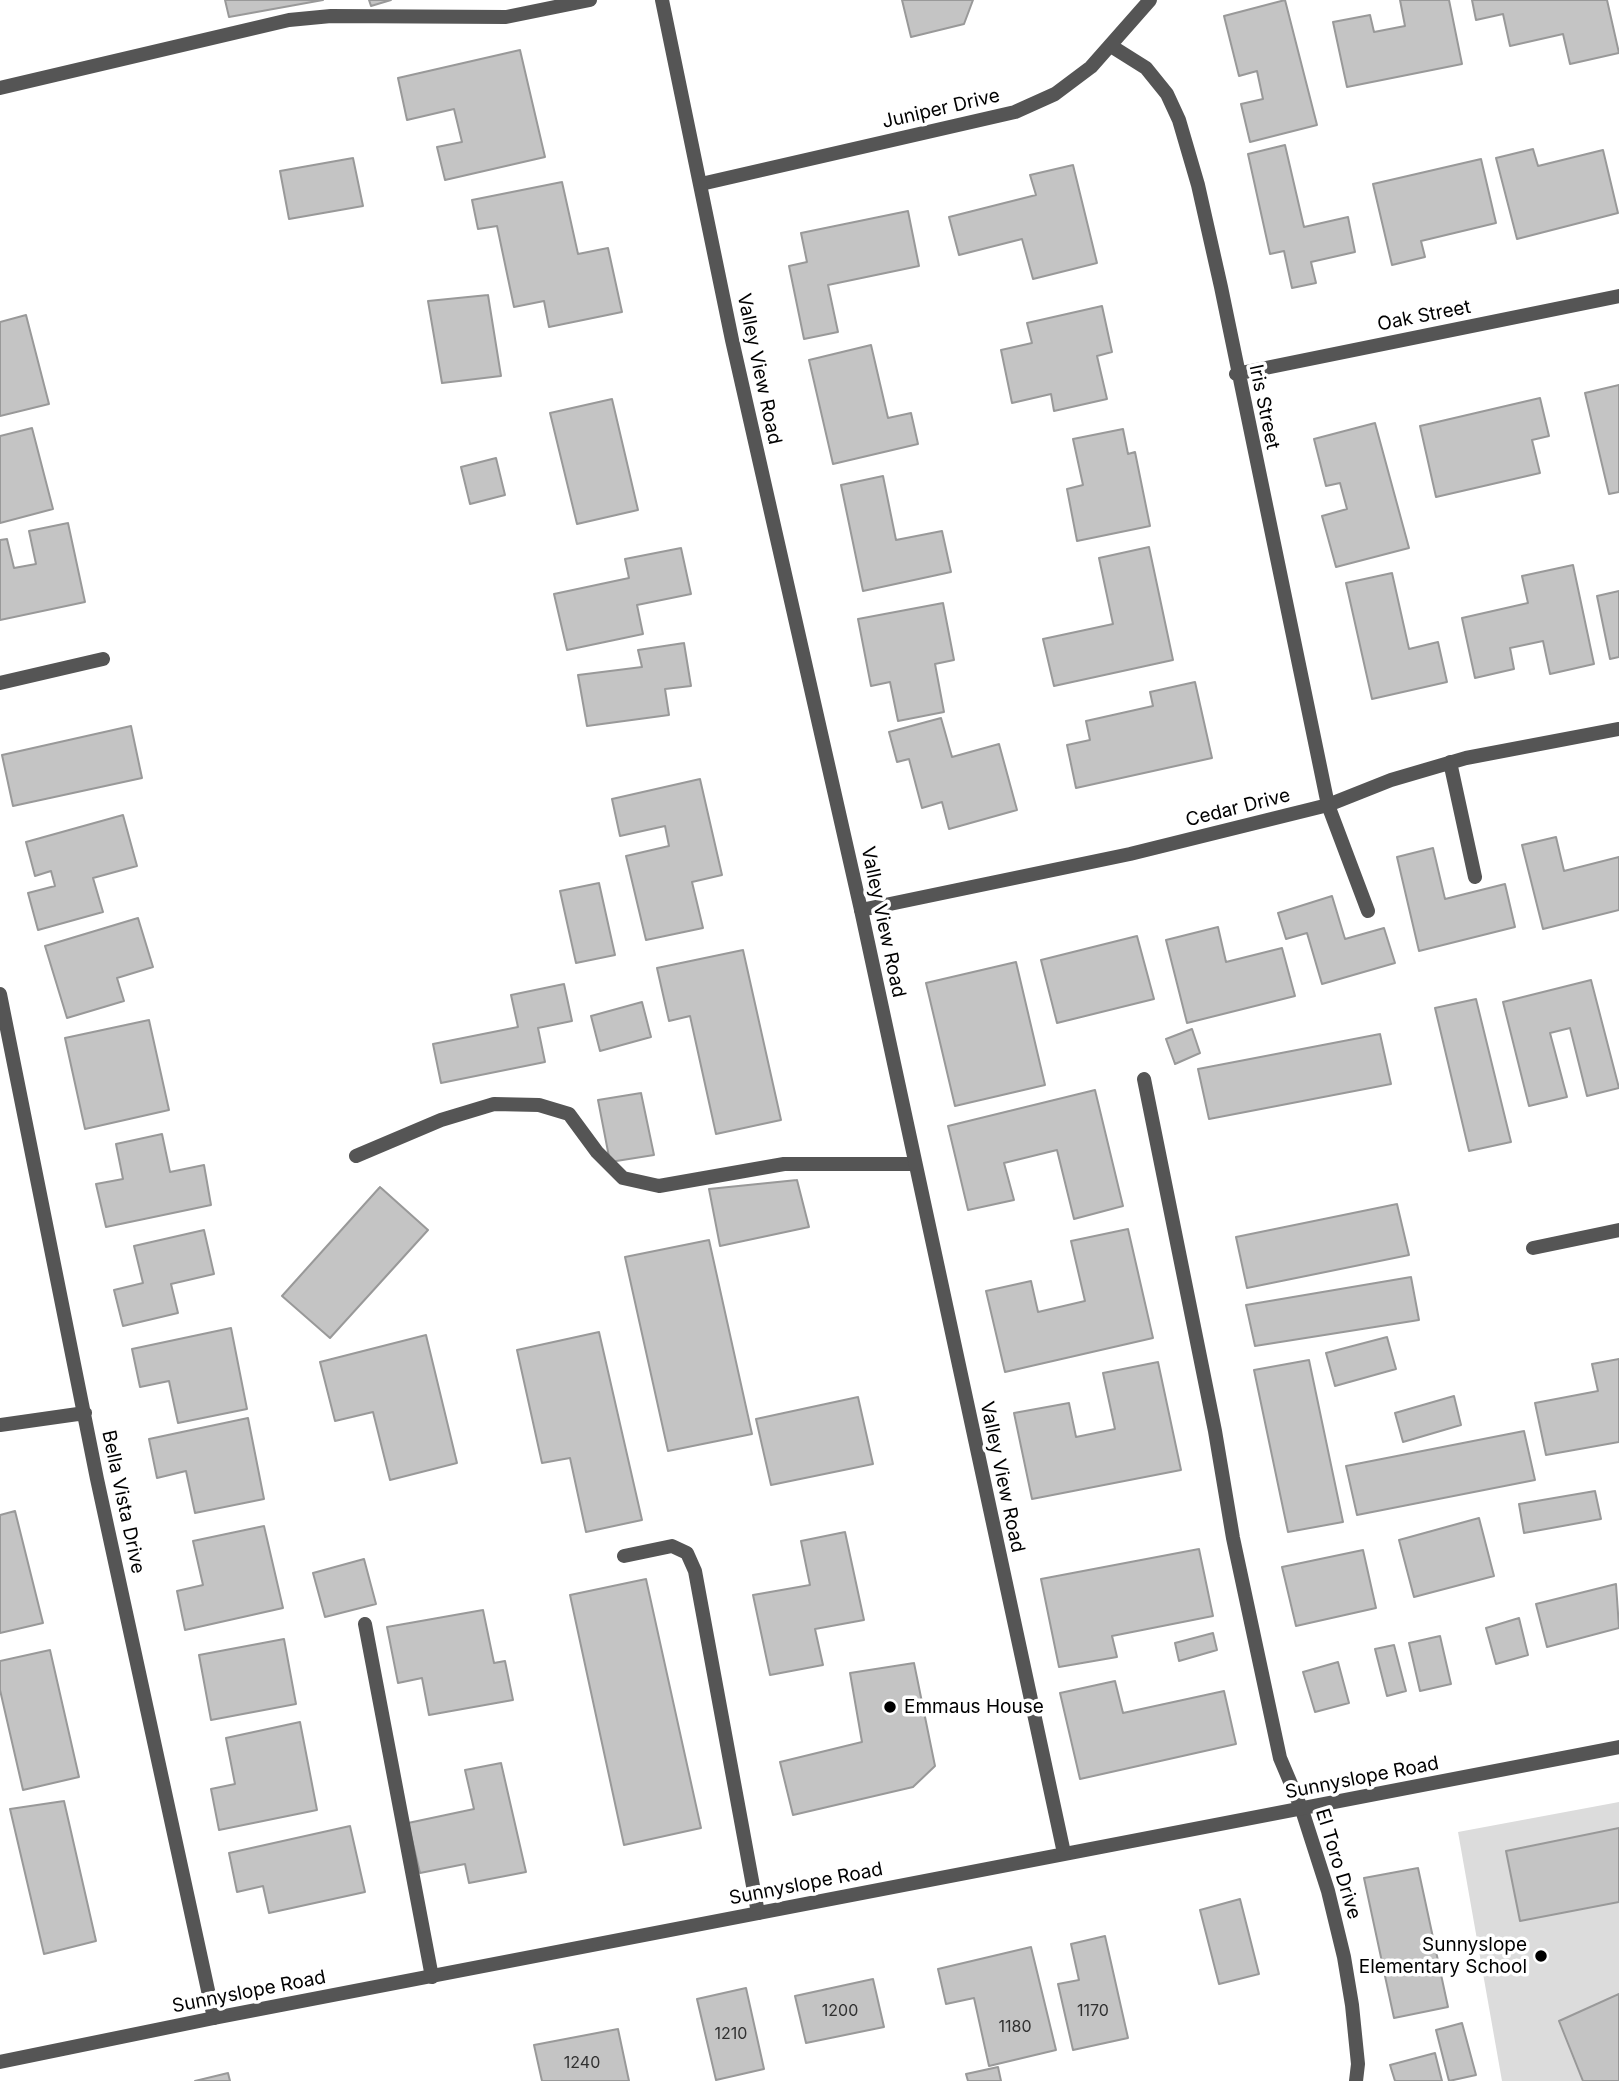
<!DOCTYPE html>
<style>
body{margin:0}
canvas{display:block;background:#fff}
</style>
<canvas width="1619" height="2081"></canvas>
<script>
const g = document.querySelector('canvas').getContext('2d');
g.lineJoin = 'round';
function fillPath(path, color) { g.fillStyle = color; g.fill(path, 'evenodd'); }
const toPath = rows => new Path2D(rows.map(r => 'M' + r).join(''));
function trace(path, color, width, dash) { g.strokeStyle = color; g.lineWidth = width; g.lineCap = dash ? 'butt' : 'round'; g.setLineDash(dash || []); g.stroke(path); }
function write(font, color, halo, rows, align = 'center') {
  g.font = font + ' Inter,sans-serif'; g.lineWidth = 7; g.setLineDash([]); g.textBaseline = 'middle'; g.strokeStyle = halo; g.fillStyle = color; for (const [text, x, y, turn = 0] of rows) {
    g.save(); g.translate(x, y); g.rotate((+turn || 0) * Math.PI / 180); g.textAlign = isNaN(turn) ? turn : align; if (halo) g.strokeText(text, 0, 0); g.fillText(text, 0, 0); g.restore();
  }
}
const green = toPath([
 [1619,1802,1619,1994,1559,2022,1583,2081,1502,2081,1458,1832]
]);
const building = toPath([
 [225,0,323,0,229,17,225,0],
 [369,0,391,0,371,6,369,0],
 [902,0,973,0,964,24,911,37,902,0],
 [1285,0,1317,125,1250,142,1241,104,1263,99,1257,71,1239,76,1224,16,1285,0],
 [1400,0,1449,0,1462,64,1347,87,1333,22,1370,15,1374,32,1405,26,1400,0],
 [1472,0,1607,0,1619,53,1570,64,1563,34,1510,46,1503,14,1476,20,1472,0],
 [520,50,545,157,445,180,437,147,462,142,454,109,407,120,398,78,520,50],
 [1285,145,1304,227,1348,217,1355,252,1311,262,1316,283,1292,288,1284,251,1270,254,1248,154,1285,145],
 [1533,149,1538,166,1603,150,1618,213,1517,239,1496,158,1533,149],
 [353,158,363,206,289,219,280,171,353,158],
 [1481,159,1496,223,1421,241,1425,257,1392,265,1373,184,1481,159],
 [1073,165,1097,263,1033,279,1022,239,959,255,949,217,1036,195,1030,175,1073,165],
 [562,182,578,254,608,248,622,312,549,327,544,301,514,307,497,226,478,229,472,200,562,182],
 [908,211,919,266,828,285,838,332,804,339,789,266,807,262,801,233,908,211],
 [488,295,501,376,442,383,428,301,488,295],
 [1102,306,1112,352,1097,356,1107,399,1054,411,1051,394,1012,403,1001,350,1032,343,1027,323,1102,306],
 [26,315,49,404,0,416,0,322,26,315],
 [871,345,888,418,911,413,918,444,833,464,809,360,871,345],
 [1619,385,1619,492,1609,494,1585,393,1619,385],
 [1540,398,1549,436,1532,440,1540,473,1436,497,1420,426,1540,398],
 [612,399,638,510,577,524,550,413,612,399],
 [1375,423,1409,548,1336,567,1322,516,1347,509,1340,483,1326,486,1314,439,1375,423],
 [32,428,53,509,0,523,0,436,32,428],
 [1123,429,1128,454,1135,452,1150,526,1077,541,1067,489,1083,485,1073,439,1123,429],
 [496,458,505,495,470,504,461,467,496,458],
 [883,476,896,540,942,531,951,572,863,591,841,485,883,476],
 [68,523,85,602,0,620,0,540,7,539,14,568,36,564,29,531,68,523],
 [1149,547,1173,660,1054,686,1043,639,1113,624,1099,558,1149,547],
 [681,548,691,594,637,605,643,634,567,650,554,594,629,578,625,559,681,548],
 [1573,565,1594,664,1550,674,1543,641,1510,648,1514,669,1475,678,1462,618,1528,603,1522,576,1573,565],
 [1392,573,1409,649,1438,642,1447,682,1372,699,1346,583,1392,573],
 [1619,591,1619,657,1610,659,1597,596,1619,591],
 [943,603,954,660,935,664,944,712,898,721,890,682,871,686,858,619,943,603],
 [684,643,691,686,665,689,669,715,587,726,578,675,642,667,638,650,684,643],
 [1195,682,1212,758,1076,788,1067,745,1090,740,1086,721,1153,706,1150,692,1195,682],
 [941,718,952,757,999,744,1017,810,949,829,942,802,922,808,909,759,897,762,889,732,941,718],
 [131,726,142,778,13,806,2,755,131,726],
 [700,779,722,875,692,882,703,928,646,940,626,856,669,846,665,826,620,836,612,799,700,779],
 [123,815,137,866,93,878,103,912,38,930,28,893,55,886,51,871,35,876,26,842,123,815],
 [1556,837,1564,871,1619,857,1619,910,1543,929,1522,845,1556,837],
 [1433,848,1445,899,1505,884,1515,927,1419,951,1397,857,1433,848],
 [599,883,615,955,576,963,560,891,599,883],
 [1332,896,1345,939,1384,928,1395,963,1322,984,1307,933,1286,939,1278,913,1332,896],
 [138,918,153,967,117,978,124,1001,67,1018,45,946,138,918],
 [1218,927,1226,962,1282,948,1295,996,1187,1023,1166,940,1218,927],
 [1137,936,1154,999,1057,1023,1041,960,1137,936],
 [743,950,781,1120,716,1134,690,1016,669,1021,657,968,743,950],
 [1016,962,1045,1085,955,1106,926,983,1016,962],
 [1591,980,1619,1088,1587,1096,1570,1028,1550,1033,1567,1097,1529,1106,1503,1002,1591,980],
 [564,984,572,1021,538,1028,545,1062,441,1083,433,1044,518,1027,511,995,564,984],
 [1476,999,1511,1142,1469,1151,1435,1008,1476,999],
 [642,1002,651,1037,600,1051,591,1016,642,1002],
 [149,1020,169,1110,85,1129,65,1038,149,1020],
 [1192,1029,1200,1053,1175,1064,1166,1039,1192,1029],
 [1380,1034,1391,1084,1209,1119,1198,1069,1380,1034],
 [1095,1090,1123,1206,1074,1219,1057,1150,1004,1163,1014,1200,968,1210,948,1126,1095,1090],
 [641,1093,654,1155,610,1162,598,1100,641,1093],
 [162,1134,170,1172,204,1165,211,1205,106,1227,96,1184,123,1179,116,1144,162,1134],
 [797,1180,809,1227,720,1246,709,1189,797,1180],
 [380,1187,428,1230,330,1338,282,1296,380,1187],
 [1397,1204,1409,1255,1247,1288,1236,1237,1397,1204],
 [1128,1229,1153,1338,1005,1372,986,1291,1031,1281,1038,1312,1085,1301,1071,1241,1128,1229],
 [204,1230,214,1274,171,1284,178,1313,123,1326,114,1290,143,1283,134,1246,204,1230],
 [709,1240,752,1434,668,1451,625,1257,709,1240],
 [1411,1277,1419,1320,1255,1346,1246,1305,1411,1277],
 [231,1328,247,1409,178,1423,169,1381,140,1387,132,1349,231,1328],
 [599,1332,642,1520,586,1532,570,1458,542,1463,517,1350,599,1332],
 [426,1335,457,1463,390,1480,373,1412,335,1421,320,1362,426,1335],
 [1387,1337,1396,1369,1335,1386,1326,1353,1387,1337],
 [1619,1359,1619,1442,1546,1455,1535,1403,1598,1391,1592,1364,1619,1359],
 [1309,1360,1343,1522,1288,1532,1254,1370,1309,1360],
 [1158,1362,1181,1470,1032,1499,1014,1413,1069,1403,1076,1437,1115,1429,1103,1373,1158,1362],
 [1454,1396,1461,1425,1403,1442,1395,1413,1454,1396],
 [858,1397,873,1464,771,1485,756,1419,858,1397],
 [248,1418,264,1499,195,1513,186,1471,157,1478,149,1439,248,1418],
 [1524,1431,1535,1480,1357,1515,1346,1466,1524,1431],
 [1595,1491,1601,1519,1524,1533,1519,1504,1595,1491],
 [15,1511,43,1623,0,1633,0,1515,15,1511],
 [1479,1518,1494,1576,1414,1597,1399,1540,1479,1518],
 [264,1526,283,1608,185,1630,177,1591,203,1585,193,1541,264,1526],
 [845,1532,864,1620,815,1629,823,1665,770,1675,753,1595,810,1585,801,1541,845,1532],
 [1199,1549,1213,1616,1112,1636,1117,1657,1059,1667,1041,1579,1199,1549],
 [1363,1550,1376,1608,1296,1626,1282,1567,1363,1550],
 [364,1559,376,1604,325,1617,313,1573,364,1559],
 [646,1579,701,1828,624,1845,570,1595,646,1579],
 [1616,1584,1619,1628,1547,1647,1536,1604,1616,1584],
 [483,1610,494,1663,505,1661,513,1700,429,1715,422,1678,398,1683,387,1627,483,1610],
 [1519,1618,1528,1655,1496,1664,1486,1628,1519,1618],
 [1213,1633,1217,1650,1179,1661,1175,1643,1213,1633],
 [1440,1636,1451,1684,1420,1691,1409,1643,1440,1636],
 [284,1639,296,1704,211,1720,199,1655,284,1639],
 [1394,1645,1406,1691,1387,1696,1375,1649,1394,1645],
 [50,1650,79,1777,23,1790,0,1690,0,1661,50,1650],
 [1338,1662,1349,1703,1315,1712,1303,1672,1338,1662],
 [914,1663,935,1766,913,1787,793,1815,780,1762,862,1742,850,1673,914,1663],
 [1115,1681,1123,1713,1224,1691,1236,1744,1080,1779,1060,1693,1115,1681],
 [300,1722,317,1810,219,1830,211,1789,235,1784,226,1738,300,1722],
 [501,1763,526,1872,469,1883,465,1864,420,1873,408,1823,474,1809,465,1770,501,1763],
 [64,1801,96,1941,44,1954,10,1809,64,1801],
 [350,1826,365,1892,269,1913,263,1886,237,1892,229,1853,350,1826],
 [1619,1828,1619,1902,1520,1921,1506,1851,1619,1828],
 [1418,1868,1448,2007,1394,2018,1364,1878,1418,1868],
 [1240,1899,1259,1974,1219,1984,1200,1910,1240,1899],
 [1105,1936,1128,2038,1073,2050,1058,1984,1079,1980,1071,1944,1105,1936],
 [1031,1947,1056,2050,989,2066,974,1998,946,2004,938,1969,1031,1947],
 [873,1979,884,2027,806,2043,795,1996,873,1979],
 [746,1988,764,2069,716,2080,697,1999,746,1988],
 [1619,1994,1619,2081,1583,2081,1559,2021,1619,1994],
 [1462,2023,1476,2075,1449,2081,1436,2030,1462,2023],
 [618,2029,629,2081,542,2081,534,2045,618,2029],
 [1435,2053,1442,2081,1395,2081,1390,2065,1435,2053],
 [998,2067,1001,2081,968,2081,966,2074,998,2067],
 [228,2073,230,2081,195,2081,228,2073]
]);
const service = toPath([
 [0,88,289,20,331,16,506,17,590,0],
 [624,1556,672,1546,687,1553,695,1571,758,1913]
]);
const minor = toPath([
 [1111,46,1146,68,1167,94,1179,120,1198,185,1221,287,1328,805,1368,911],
 [701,184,1015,112,1055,94,1091,67,1150,0],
 [1236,374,1619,296],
 [0,683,103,659],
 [1450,762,1475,877],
 [861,910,1130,854,1328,805,1391,780,1466,758,1619,729],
 [0,994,97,1479,214,2018],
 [1144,1079,1215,1431,1233,1538,1280,1758,1302,1810,1328,1891,1344,1957,1352,2005,1358,2064,1356,2081],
 [356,1156,441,1120,494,1104,539,1105,569,1114,597,1152,623,1178,659,1186,784,1164,914,1164],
 [1533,1248,1619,1230],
 [0,1425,85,1413],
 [365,1624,432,1977]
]);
const tertiary = toPath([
 [662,0,732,340,861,910,1064,1853],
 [0,2062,214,2018,1619,1747]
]);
const markers = [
 [890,1707,7,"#000"],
 [1541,1956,7,"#000"]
];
const numberNames = [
 ["1200",840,2011],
 ["1170",1093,2011],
 ["1180",1015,2027],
 ["1210",731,2034],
 ["1240",582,2063]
];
const streetNames = [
 ["Juniper Drive",941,109,-13],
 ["Oak Street",1424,316,-11],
 ["Valley View Road",759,369,78],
 ["Iris Street",1264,407,78],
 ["Cedar Drive",1238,808,-14],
 ["Valley View Road",883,922,78],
 ["Valley View Road",1002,1477,78],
 ["Bella Vista Drive",123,1502,78],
 ["Sunnyslope Road",1362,1778,-11],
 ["El Toro Drive",1338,1864,73],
 ["Sunnyslope Road",806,1884,-11],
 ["Sunnyslope Road",249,1992,-11]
];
const poiNames = [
 ["Emmaus House",904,1707],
 ["Sunnyslope",1527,1945,"right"],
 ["Elementary School",1527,1967,"right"]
];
fillPath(green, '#dcdcdc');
fillPath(building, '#c4c4c4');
trace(building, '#999', 2);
trace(service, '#555', 14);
trace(minor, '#555', 14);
trace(tertiary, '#555', 14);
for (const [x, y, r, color] of markers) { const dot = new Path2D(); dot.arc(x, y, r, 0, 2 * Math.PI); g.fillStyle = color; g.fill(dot); trace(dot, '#fff', 2.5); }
write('16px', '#313131', null, numberNames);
write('19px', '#000', '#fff', streetNames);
write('19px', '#000', '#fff', poiNames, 'left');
</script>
